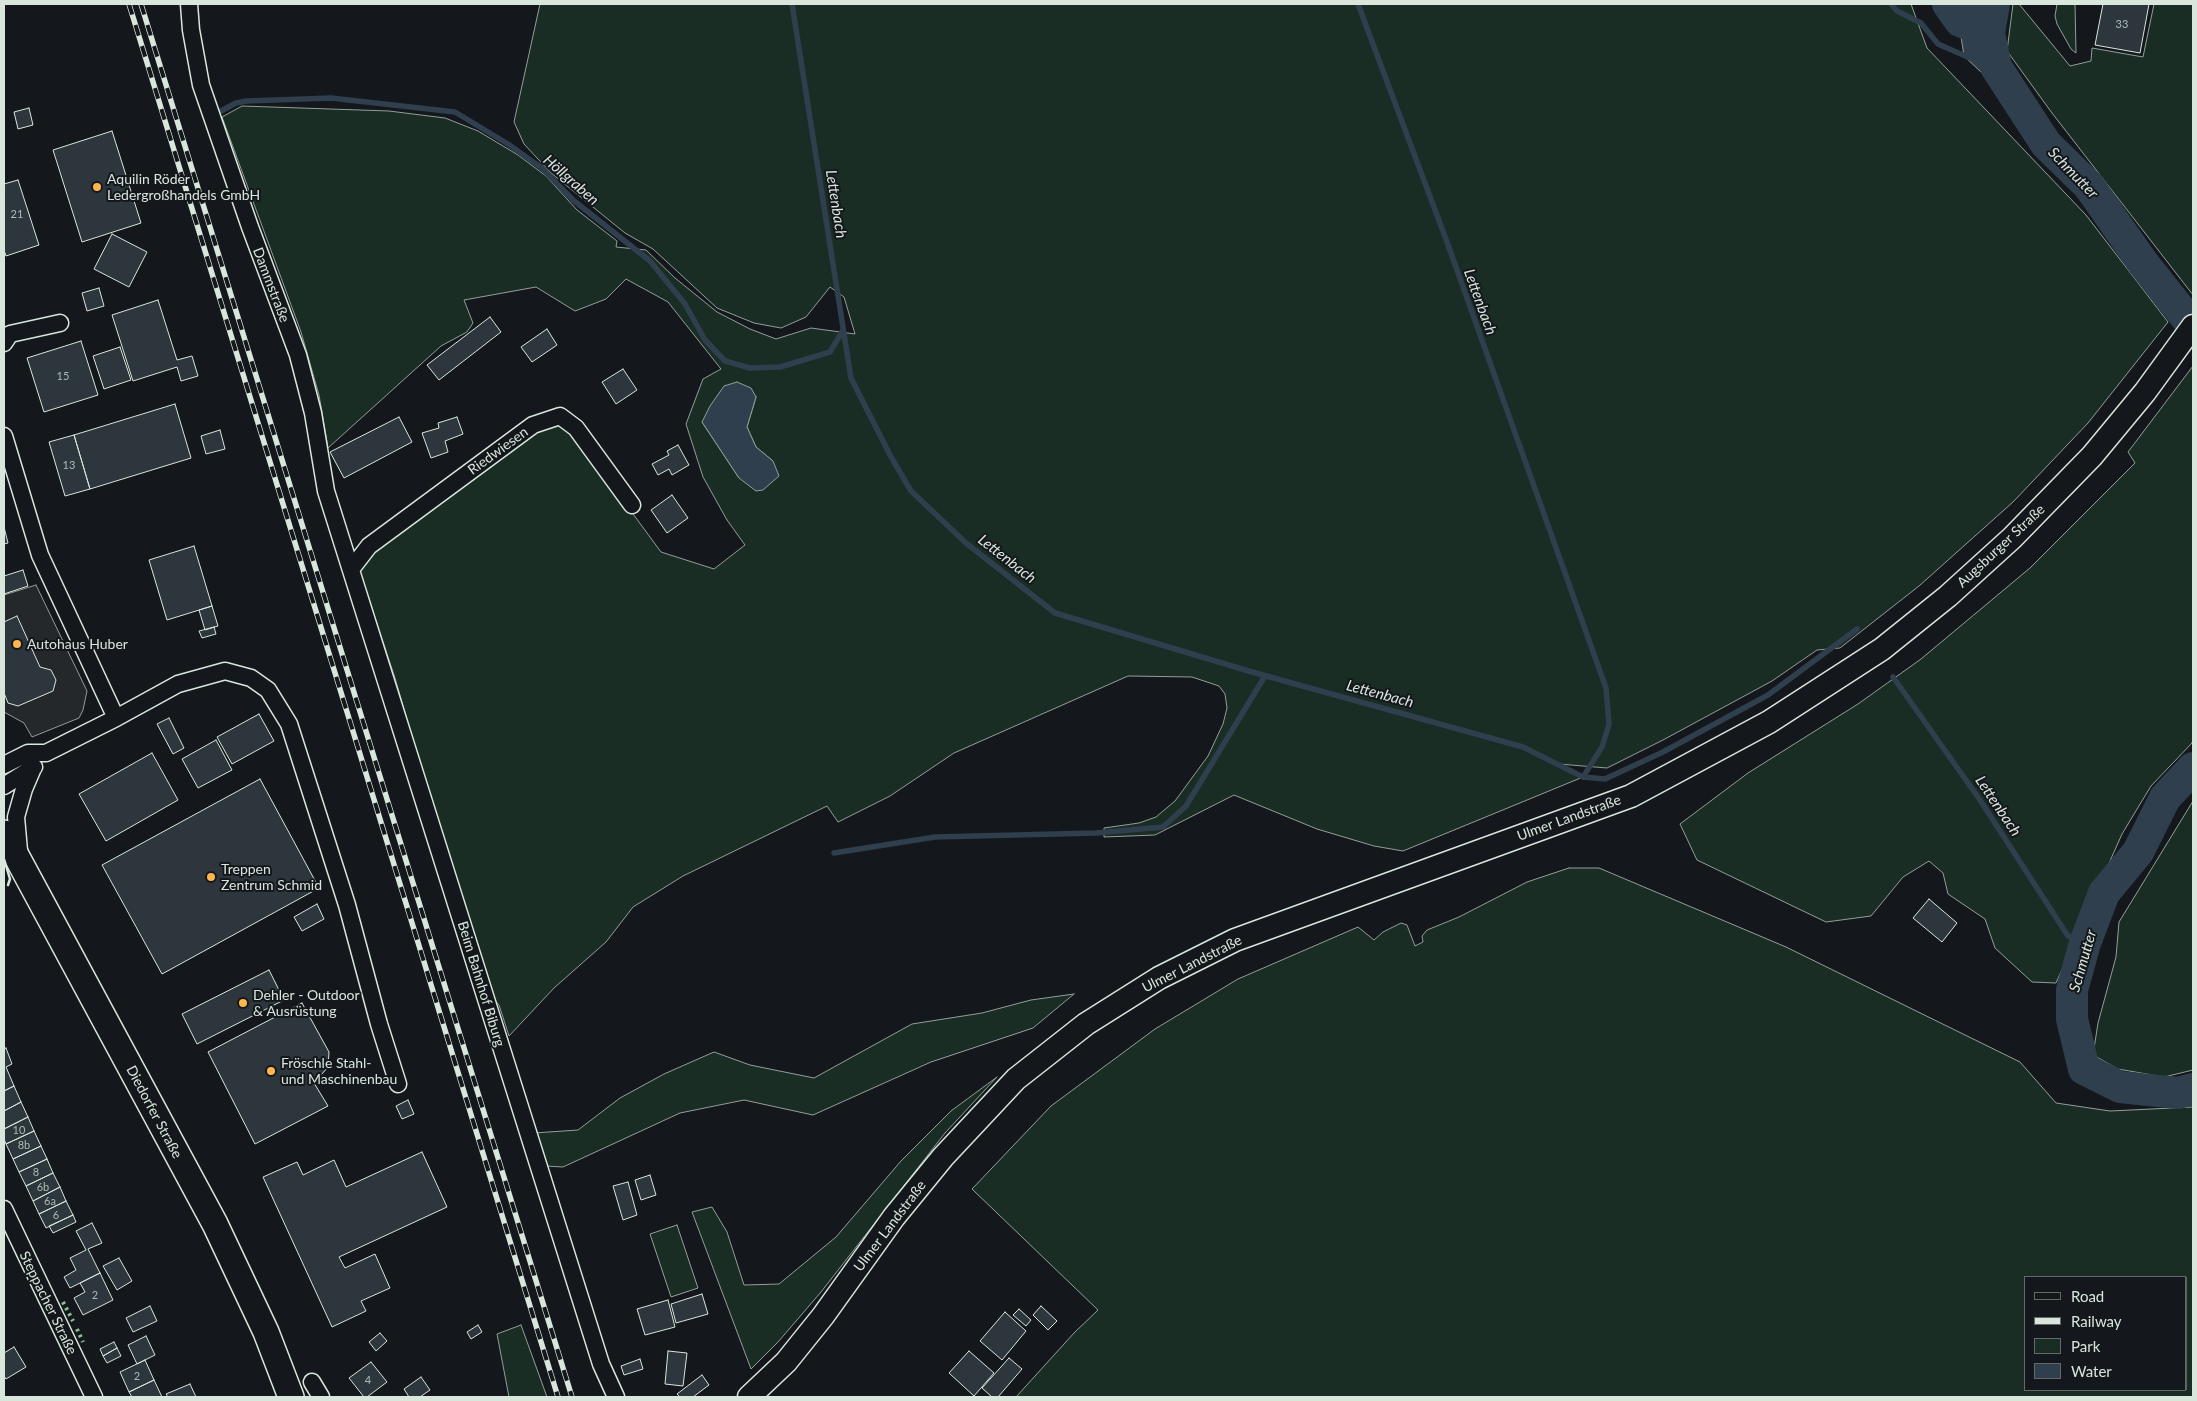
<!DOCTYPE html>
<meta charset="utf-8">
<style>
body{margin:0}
#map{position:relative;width:2197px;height:1401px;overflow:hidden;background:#14181c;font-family:Lato,sans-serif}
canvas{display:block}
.frame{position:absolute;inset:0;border:5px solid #d8e6dc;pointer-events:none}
.legend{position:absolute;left:2024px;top:1276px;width:162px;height:115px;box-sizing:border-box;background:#14181c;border:1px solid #626a69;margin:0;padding:6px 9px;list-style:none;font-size:15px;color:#d8e6dc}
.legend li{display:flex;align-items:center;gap:10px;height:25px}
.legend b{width:25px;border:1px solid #626a69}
</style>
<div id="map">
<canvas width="2197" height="1401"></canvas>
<div class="frame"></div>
<ul class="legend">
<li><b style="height:6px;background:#14181c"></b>Road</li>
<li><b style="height:6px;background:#d8e6dc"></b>Railway</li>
<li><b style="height:14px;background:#1a2d24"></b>Park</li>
<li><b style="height:14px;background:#2f3f4d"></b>Water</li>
</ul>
</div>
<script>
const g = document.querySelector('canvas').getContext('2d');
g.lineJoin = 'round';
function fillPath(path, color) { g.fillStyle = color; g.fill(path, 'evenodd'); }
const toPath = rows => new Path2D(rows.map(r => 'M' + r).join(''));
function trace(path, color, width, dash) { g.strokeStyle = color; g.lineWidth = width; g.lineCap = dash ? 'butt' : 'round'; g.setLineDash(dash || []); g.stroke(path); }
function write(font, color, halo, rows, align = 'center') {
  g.font = font + ' Lato,sans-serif'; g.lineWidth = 4; g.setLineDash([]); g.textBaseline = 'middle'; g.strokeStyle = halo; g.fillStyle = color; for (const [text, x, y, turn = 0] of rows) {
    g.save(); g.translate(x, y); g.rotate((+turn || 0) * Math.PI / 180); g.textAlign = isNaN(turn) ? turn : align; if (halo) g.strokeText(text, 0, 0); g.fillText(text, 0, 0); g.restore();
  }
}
const green = toPath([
 [540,4,1911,4,1927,48,2086,215,2168,322,2088,423,2013,502,1919,586,1840,648,1817,650,1772,681,1663,740,1607,768,1559,764,1583,777,1403,851,1374,846,1317,829,1234,795,1155,835,1104,837,1104,828,1139,823,1156,817,1175,801,1208,756,1223,724,1227,708,1225,694,1219,686,1192,677,1128,676,954,753,890,796,838,822,827,806,683,876,633,907,606,942,554,988,509,1036,499,1005,485,989,395,678,360,572,367,559,401,528,494,458,547,426,561,425,578,439,661,552,714,569,745,545,727,520,703,477,686,424,703,379,721,369,668,302,626,279,606,299,575,311,536,287,464,300,473,323,467,332,441,346,328,448,319,395,301,332,222,117,242,106,389,111,445,118,478,131,518,155,546,176,577,210,617,241,616,247,646,250,675,278,717,312,750,329,776,339,811,328,855,334,844,297,830,287,806,317,781,328,754,323,717,308,653,249,625,233,551,173,524,144,514,122,540,4],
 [756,397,747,427,756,447,773,461,739,478,702,422,756,397],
 [2013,4,2019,4,2070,66,2091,61,2092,48,2143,57,2154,4,2193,4,2193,295,2052,113,2007,51,2013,4],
 [2057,4,2075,4,2076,53,2071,49,2057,24,2055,16,2057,4],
 [2193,366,2193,739,2192,743,2151,786,2122,834,2056,983,2032,982,1995,948,1985,919,1948,894,1943,873,1929,861,1903,877,1871,916,1826,922,1697,860,1680,824,1748,773,1858,704,1921,659,2030,568,2135,463,2128,452,2193,366],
 [2193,801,2193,1070,2164,1077,2118,1069,2093,1055,2098,1023,2116,957,2119,922,2193,801],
 [1569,868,1599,868,1786,947,2020,1062,2056,1103,2110,1111,2193,1107,2193,1397,1016,1397,1074,1333,1098,1310,972,1189,1051,1106,1155,1029,1238,979,1358,927,1374,940,1383,932,1401,923,1407,925,1415,946,1423,942,1422,936,1427,930,1459,917,1527,882,1569,868],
 [2026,1277,2186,1277,2186,1390,2026,1390,2026,1277],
 [1074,994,1033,1028,931,1062,813,1115,744,1100,680,1113,563,1167,545,1166,534,1133,578,1130,620,1098,664,1074,714,1052,750,1065,814,1078,912,1024,982,1013,1031,1000,1074,994],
 [997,1077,945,1133,821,1292,778,1342,751,1369,692,1212,712,1207,727,1232,744,1285,779,1284,836,1237,901,1161,951,1111,997,1077],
 [677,1225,698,1288,671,1297,650,1234,677,1225],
 [521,1325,547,1397,509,1397,497,1334,521,1325]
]);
const parking = toPath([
 [36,585,87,691,83,710,79,718,32,737,24,723,4,712,4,595,36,585]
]);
const water = toPath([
 [1956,4,2004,4,2003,29,2000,44,2004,60,1992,72,1982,73,1964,56,1956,4],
 [737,382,751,388,756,397,747,427,756,447,773,461,779,476,763,490,756,491,739,478,702,422,710,406,724,386,737,382]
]);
const stream = toPath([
 [792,4,851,378,890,455,911,491,966,543,1055,613,1252,672,1523,747,1583,777,1605,779,1663,752,1768,695,1857,629],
 [1358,4,1447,242,1606,688,1609,724,1602,747,1583,777],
 [1891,4,1897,11,1921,23,1938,44,1970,58],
 [219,112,236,103,246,101,331,98,455,112,508,144,543,169,573,200,650,261,685,304,705,340,725,361,750,368,780,367,830,352,843,330],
 [1893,677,1980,800,2068,936,2085,943],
 [834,853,935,837,1096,833,1163,827,1186,806,1265,676]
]);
const river = toPath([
 [1948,4,1960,21,1989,33,1989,20],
 [1994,4,1989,33,1996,67,2046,144,2089,186,2143,263,2193,326],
 [2193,768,2165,798,2138,852,2104,893,2085,943,2072,990,2072,1019,2084,1069,2120,1087,2178,1093,2193,1089]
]);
const building = toPath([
 [2103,4,2149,4,2140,53,2095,45,2103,4],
 [29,108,33,125,18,129,14,112,29,108],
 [112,131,141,223,82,242,53,150,112,131],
 [18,180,39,245,6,256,4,250,4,184,18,180],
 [112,234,147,252,129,287,94,269,112,234],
 [99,288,104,306,87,311,82,293,99,288],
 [158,300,177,360,192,356,198,376,181,381,177,367,133,381,112,315,158,300],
 [490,317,501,332,439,380,427,365,490,317],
 [547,329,557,345,532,362,521,347,547,329],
 [81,341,98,395,44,412,27,358,81,341],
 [120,347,131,380,104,389,93,356,120,347],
 [623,369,637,390,616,404,602,382,623,369],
 [175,404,191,458,90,489,74,435,175,404],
 [399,417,412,442,344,478,330,452,399,417],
 [457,417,463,434,445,441,448,452,431,458,422,433,439,428,438,423,457,417],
 [220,430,225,449,206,454,201,436,220,430],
 [74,435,90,489,65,496,49,442,74,435],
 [678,445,689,465,672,475,669,469,658,475,652,464,669,455,667,451,678,445],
 [672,495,688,518,667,533,651,510,672,495],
 [4,527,8,543,4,544,4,527],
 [194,546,212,606,167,620,149,560,194,546],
 [23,570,28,586,4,594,4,576,23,570],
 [212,606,218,626,205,630,199,610,212,606],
 [17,616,40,667,51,670,56,680,53,691,18,706,8,703,4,693,4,622,17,616],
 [214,627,216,634,202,638,199,631,214,627],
 [259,714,274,741,232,764,217,737,259,714],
 [169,718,184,748,173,754,157,724,169,718],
 [216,740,232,770,198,788,182,759,216,740],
 [152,753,178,800,106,841,79,794,152,753],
 [260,779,319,888,162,974,102,865,260,779],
 [1929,899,1957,923,1942,942,1913,918,1929,899],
 [317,904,324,919,302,931,294,917,317,904],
 [269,970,284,1000,197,1044,182,1014,269,970],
 [302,1003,329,1052,328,1067,314,1083,328,1106,255,1144,208,1052,302,1003],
 [6,1048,12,1064,6,1067,14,1086,4,1091,4,1049,6,1048],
 [14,1086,21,1102,4,1111,4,1091,14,1086],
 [408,1100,414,1114,402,1119,396,1106,408,1100],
 [21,1102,28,1117,4,1129,4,1111,21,1102],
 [28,1117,34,1131,6,1144,4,1139,4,1129,28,1117],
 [34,1131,41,1146,13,1159,6,1144,34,1131],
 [41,1146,47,1159,19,1172,13,1159,41,1146],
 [422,1152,447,1207,339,1257,345,1268,375,1254,390,1288,361,1301,366,1311,332,1327,263,1177,297,1162,303,1175,334,1160,346,1187,422,1152],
 [47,1159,53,1173,26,1186,19,1172,47,1159],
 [53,1173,60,1187,33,1201,26,1186,53,1173],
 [650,1175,656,1195,641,1200,635,1180,650,1175],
 [628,1182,637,1215,623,1220,613,1186,628,1182],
 [60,1187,66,1201,39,1214,33,1201,60,1187],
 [66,1201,73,1215,46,1228,39,1214,66,1201],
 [73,1215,76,1222,53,1233,49,1226,73,1215],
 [92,1223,102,1243,88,1249,100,1273,70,1288,64,1277,76,1270,70,1258,86,1250,76,1231,92,1223],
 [119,1258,132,1281,117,1290,103,1266,119,1258],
 [100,1273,113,1300,83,1315,74,1298,85,1292,80,1283,100,1273],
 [702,1294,708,1314,676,1323,671,1304,702,1294],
 [668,1300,675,1327,645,1335,637,1309,668,1300],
 [150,1306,157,1321,133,1332,126,1318,150,1306],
 [1041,1306,1057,1321,1048,1330,1033,1315,1041,1306],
 [1019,1309,1031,1320,1026,1326,1013,1315,1019,1309],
 [1005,1312,1026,1331,1002,1360,980,1341,1005,1312],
 [478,1325,482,1332,471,1339,467,1332,478,1325],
 [380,1333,387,1341,376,1351,369,1342,380,1333],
 [146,1336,155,1355,137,1364,128,1345,146,1336],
 [114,1342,117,1348,103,1356,100,1349,114,1342],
 [14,1347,26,1367,6,1379,4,1376,4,1353,14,1347],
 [117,1348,121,1356,107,1363,103,1356,117,1348],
 [668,1351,687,1353,683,1386,665,1384,668,1351],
 [969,1351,994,1373,974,1396,949,1373,969,1351],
 [1009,1358,1022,1369,998,1397,992,1397,982,1388,1009,1358],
 [640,1359,643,1369,624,1375,621,1366,640,1359],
 [145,1360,154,1380,129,1392,120,1372,145,1360],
 [371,1362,387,1382,367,1397,364,1397,349,1378,371,1362],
 [702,1375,709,1385,693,1397,680,1397,677,1394,702,1375],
 [421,1377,430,1390,420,1397,409,1397,404,1389,421,1377],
 [154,1380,162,1397,132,1397,129,1392,154,1380],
 [190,1384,196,1397,168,1397,166,1394,190,1384]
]);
const street = toPath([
 [189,4,191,30,201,85,250,227,298,355,313,413,326,491,601,1364,616,1397],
 [4,343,10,334,60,323],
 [4,436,40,555,116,718],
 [352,568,369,546,533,425,560,416,576,428,632,505],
 [4,765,28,753,46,753,116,718,178,684,225,671,251,678,268,690,289,724,347,905,379,1024,398,1084],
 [4,786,34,767],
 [19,851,16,817,24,789,33,768],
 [4,1209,94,1397],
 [312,1382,321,1397]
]);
const secondary = toPath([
 [749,1397,786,1362,823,1316,894,1217,943,1157,1016,1079,1086,1024,1159,978,1235,940,1631,796,1769,722,1882,649,1948,596,2012,538,2092,456,2145,392,2193,326]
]);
const primary = toPath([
 [4,833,215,1224,266,1332,291,1397]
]);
const rail = toPath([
 [129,4,558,1397],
 [141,4,572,1397]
]);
const hedge = toPath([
 [63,1302,73,1321],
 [77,1329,83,1342]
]);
const wall = toPath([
 [4,859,10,879,8,885]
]);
const markers = [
 [97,187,5,"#ffb74d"],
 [17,644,5,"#ffb74d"],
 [211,877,5,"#ffb74d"],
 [243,1003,5,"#ffb74d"],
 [271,1071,5,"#ffb74d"]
];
const numberNames = [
 ["33",2122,24],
 ["21",17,214],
 ["15",63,376],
 ["13",69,465],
 ["10",19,1130],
 ["8b",24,1145],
 ["8",36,1172],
 ["6b",43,1187],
 ["6a",50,1201],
 ["6",56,1215],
 ["2",95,1295],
 ["2",137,1376],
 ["4",368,1380]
];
const poiNames = [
 ["Aquilin Röder",107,179],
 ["Ledergroßhandels GmbH",107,195],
 ["Autohaus Huber",27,644],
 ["Treppen",221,869],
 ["Zentrum Schmid",221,885],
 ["Dehler - Outdoor",253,995],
 ["& Ausrüstung",253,1011],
 ["Fröschle Stahl-",281,1063],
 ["und Maschinenbau",281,1079]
];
const streetNames = [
 ["Dammstraße",271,285,69],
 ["Riedwiesen",498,451,-36],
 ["Augsburger Straße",2001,546,-43],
 ["Ulmer Landstraße",1569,818,-20],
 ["Ulmer Landstraße",1192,964,-27],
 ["Beim Bahnhof Biburg",481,984,73],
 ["Diedorfer Straße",154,1112,62],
 ["Ulmer Landstraße",890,1226,-53],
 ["Steppacher Straße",48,1303,64]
];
const waterNames = [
 ["Schmutter",2073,173,46],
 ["Höllgraben",571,180,41],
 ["Lettenbach",836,204,81],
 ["Lettenbach",1480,302,70],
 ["Lettenbach",1007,559,38],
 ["Lettenbach",1380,694,15],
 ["Lettenbach",1998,806,56],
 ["Schmutter",2083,961,-74]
];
fillPath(green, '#1a2d24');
trace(green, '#939e99', 1);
fillPath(parking, '#24282b');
trace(parking, '#939e99', 1);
fillPath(water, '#2f3f4d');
trace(water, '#939e99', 1);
trace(stream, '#2f3f4d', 5.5);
trace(river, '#2f3f4d', 32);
fillPath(building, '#2c363c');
trace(building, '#d8e6dc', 1);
trace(street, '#d8e6dc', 19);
trace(secondary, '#d8e6dc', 25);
trace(primary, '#d8e6dc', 28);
trace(street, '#14181c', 16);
trace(secondary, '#14181c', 22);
trace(primary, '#14181c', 25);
trace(rail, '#d8e6dc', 5.5);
trace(rail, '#14181c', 4, [11]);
trace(hedge, '#8ac095', 4, [2.5, 4]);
trace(wall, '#d8e6dc', 2.5);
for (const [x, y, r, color] of markers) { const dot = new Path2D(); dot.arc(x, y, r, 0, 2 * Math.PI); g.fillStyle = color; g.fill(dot); trace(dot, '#14181c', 2); }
write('11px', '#adbab4', null, numberNames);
write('14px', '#d8e6dc', '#14181c', poiNames, 'left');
write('14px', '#d8e6dc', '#14181c', streetNames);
write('italic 15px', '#d8e6dc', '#14181c', waterNames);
</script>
